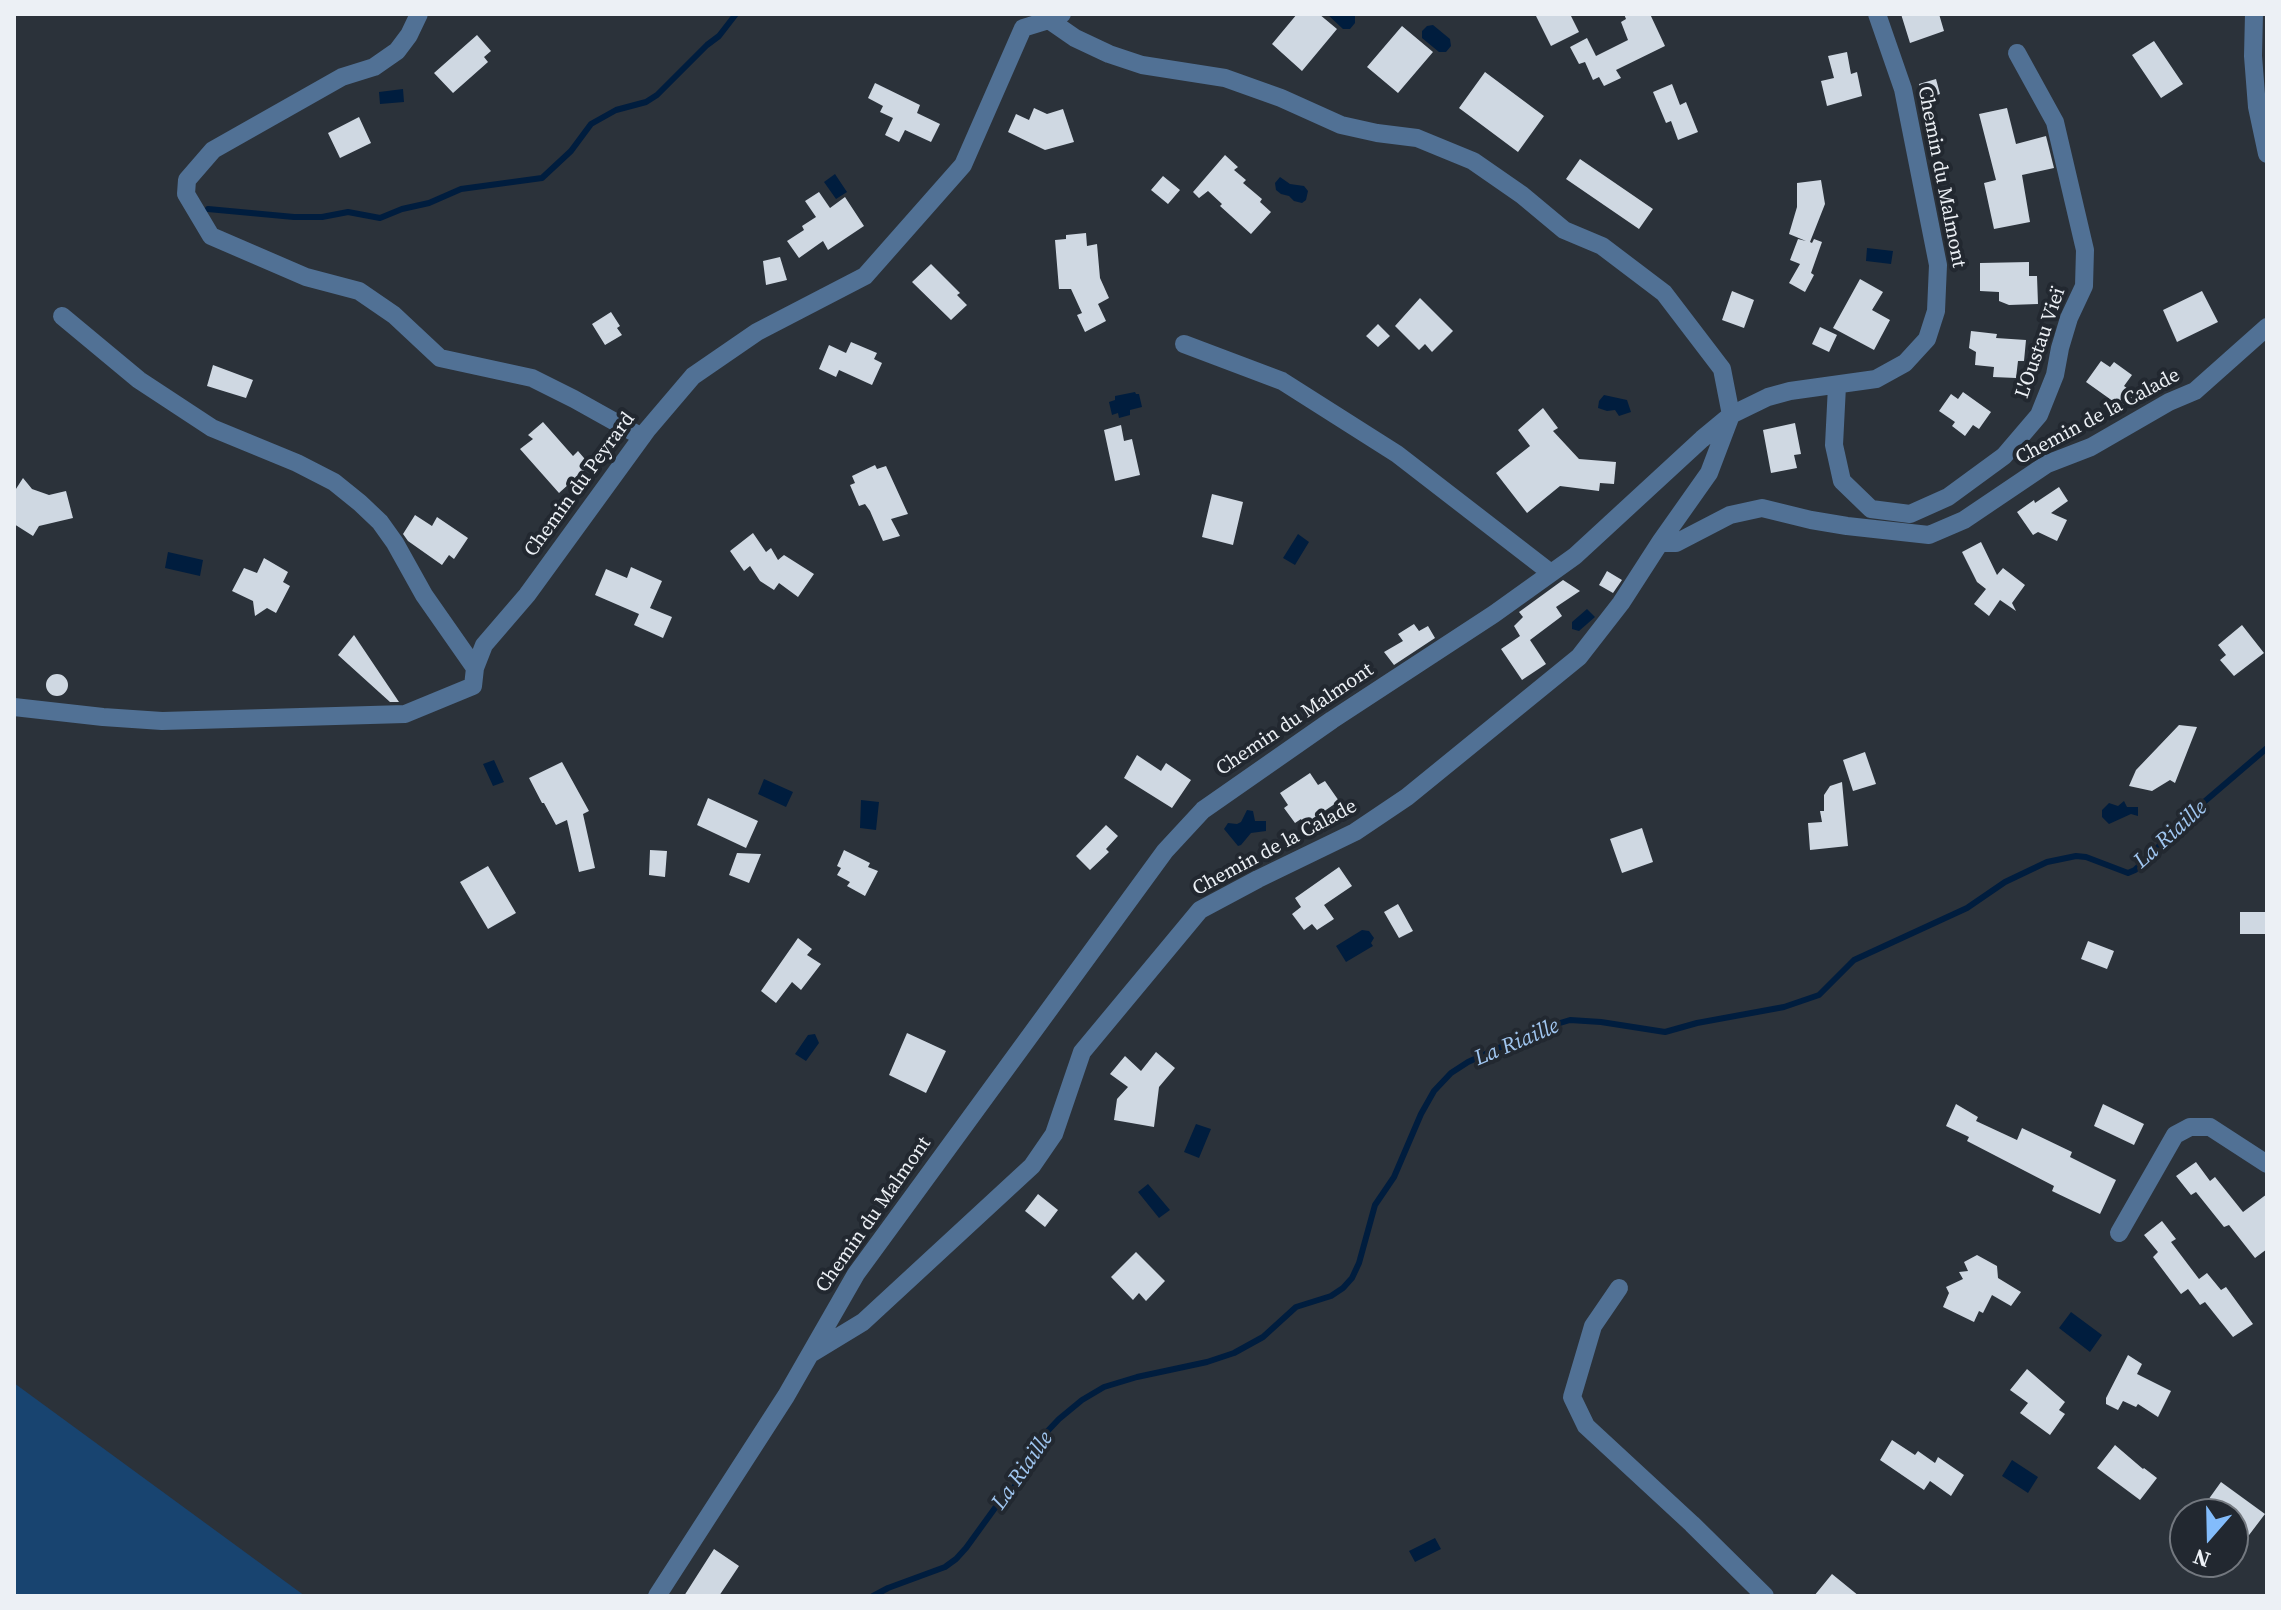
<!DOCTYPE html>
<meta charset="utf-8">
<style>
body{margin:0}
#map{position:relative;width:2281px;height:1610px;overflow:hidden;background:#2b323a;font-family:"Source Serif 4",serif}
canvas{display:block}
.frame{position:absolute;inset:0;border:16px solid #ecf0f5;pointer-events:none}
.north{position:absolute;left:2169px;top:1498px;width:80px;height:80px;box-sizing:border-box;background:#222830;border:2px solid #73787f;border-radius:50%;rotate:200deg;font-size:22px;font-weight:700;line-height:32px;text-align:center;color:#ecf0f5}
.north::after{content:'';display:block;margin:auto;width:28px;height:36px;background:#83bcfb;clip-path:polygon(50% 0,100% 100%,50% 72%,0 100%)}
</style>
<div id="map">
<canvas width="2281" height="1610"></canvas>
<div class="frame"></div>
<div class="north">N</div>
</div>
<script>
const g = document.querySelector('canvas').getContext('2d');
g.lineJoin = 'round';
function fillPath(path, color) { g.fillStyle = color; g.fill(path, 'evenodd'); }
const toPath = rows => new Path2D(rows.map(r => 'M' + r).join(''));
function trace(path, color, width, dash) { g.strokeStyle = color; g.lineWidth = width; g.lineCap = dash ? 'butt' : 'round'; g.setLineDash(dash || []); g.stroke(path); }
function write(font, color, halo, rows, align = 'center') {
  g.font = font + ' "Source Serif 4",serif'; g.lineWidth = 8; g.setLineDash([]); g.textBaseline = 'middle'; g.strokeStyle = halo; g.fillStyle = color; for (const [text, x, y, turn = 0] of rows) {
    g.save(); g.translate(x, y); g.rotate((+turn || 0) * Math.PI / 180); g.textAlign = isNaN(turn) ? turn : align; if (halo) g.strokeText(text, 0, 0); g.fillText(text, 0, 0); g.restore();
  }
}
const green = toPath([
 [14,1383,305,1596,14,1596]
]);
const water = toPath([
 [1327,14,1352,14,1355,16,1355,23,1350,29,1343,29],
 [1433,25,1450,39,1451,46,1446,52,1439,52,1422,38,1422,31,1427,26],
 [403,89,404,102,380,104,379,92],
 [835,174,847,192,836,199,824,182],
 [1280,177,1290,184,1304,186,1308,191,1306,200,1302,203,1294,201,1289,196,1281,194,1276,190,1275,183],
 [1867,248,1893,251,1891,264,1866,261],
 [1135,392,1136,394,1139,394,1142,407,1130,410,1130,415,1119,418,1118,413,1112,415,1109,402,1115,400,1115,396],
 [1604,395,1627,400,1631,412,1619,416,1615,410,1607,411,1598,408,1599,401],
 [1298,534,1309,542,1295,565,1283,558],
 [168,552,203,560,200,576,165,568],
 [1587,609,1595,617,1579,631,1572,629,1572,622],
 [494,760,504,782,493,786,483,764],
 [764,779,793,792,786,807,758,794],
 [861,800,879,802,876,830,860,828],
 [2124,801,2127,807,2138,807,2138,816,2131,814,2109,824,2102,817,2102,810,2109,803,2118,806],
 [1247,810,1253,811,1255,821,1266,821,1266,831,1251,833,1241,845,1238,846,1224,829,1228,823,1237,824,1241,822],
 [1362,930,1369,931,1374,938,1371,943,1373,946,1346,962,1336,946],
 [815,1034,819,1043,806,1061,795,1054,808,1035],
 [1196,1124,1211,1129,1199,1158,1184,1152],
 [1148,1184,1170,1210,1159,1218,1138,1192],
 [2071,1312,2102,1335,2090,1352,2059,1328],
 [2012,1460,2038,1477,2028,1493,2002,1476],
 [1435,1538,1441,1549,1415,1562,1409,1551]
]);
const stream = toPath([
 [208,209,294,217,322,217,348,212,380,218,402,209,429,203,461,189,542,178,571,151,591,124,616,110,646,102,657,95,707,45,719,36,736,14],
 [873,1596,888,1588,945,1567,956,1559,966,1548,995,1508,1011,1493,1041,1438,1059,1419,1082,1400,1104,1387,1137,1377,1207,1362,1234,1353,1263,1337,1296,1307,1331,1296,1343,1288,1352,1278,1359,1263,1375,1205,1394,1177,1421,1114,1434,1091,1451,1073,1468,1062,1514,1041,1550,1026,1570,1020,1601,1022,1665,1032,1697,1023,1784,1007,1819,995,1854,960,1967,908,2005,882,2047,862,2076,856,2086,857,2128,873,2135,870,2204,802,2267,748]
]);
const building = toPath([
 [1297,14,1319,14,1337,29,1302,71,1272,44],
 [1535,14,1570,14,1579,32,1551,46],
 [1624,14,1650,14,1665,46,1616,70,1621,78,1604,86,1599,77,1593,80,1585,62,1579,64,1570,47,1587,38,1596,56,1628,40,1621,22,1626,19],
 [1901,14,1939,14,1944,31,1910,43],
 [1402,26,1433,52,1398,93,1367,67],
 [477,35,491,51,484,57,488,62,453,93,434,73],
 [2154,41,2183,84,2161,98,2132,55],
 [1847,52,1851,74,1857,72,1862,96,1827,106,1821,81,1834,78,1828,56],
 [1485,72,1544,116,1518,152,1459,108],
 [1936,79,1940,94,1923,100,1919,84],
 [875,83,920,105,917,113,940,124,931,142,905,130,899,142,885,135,893,118,880,112,883,106,868,98],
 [1672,84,1680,105,1686,102,1698,132,1678,140,1671,121,1666,123,1653,92],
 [1034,108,1047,114,1063,109,1074,142,1045,150,1008,132,1016,114,1029,120],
 [2007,108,2016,144,2046,136,2054,168,2022,175,2030,222,1994,229,1984,183,1996,180,1979,114],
 [359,117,371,143,340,158,328,133],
 [1225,155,1238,167,1234,170,1246,180,1243,183,1262,199,1260,202,1271,212,1251,234,1220,206,1222,204,1208,191,1199,198,1193,192],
 [1580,159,1653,209,1639,229,1566,179],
 [1163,176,1180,190,1168,204,1151,190],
 [1821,180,1825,204,1810,242,1812,243,1814,239,1822,242,1811,273,1814,275,1805,292,1789,283,1800,264,1790,260,1798,239,1806,241,1789,234,1797,207,1797,183],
 [819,192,830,208,845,197,864,226,828,250,823,241,799,258,787,241,804,230,802,226,816,217,805,201],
 [1086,233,1087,246,1097,244,1100,278,1109,298,1098,304,1106,321,1085,332,1077,315,1082,313,1071,289,1059,289,1055,240,1066,239,1066,235],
 [780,257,787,280,766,285,763,261],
 [2029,262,2029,276,2037,276,2038,304,2009,305,1999,301,1999,292,1980,291,1980,263],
 [931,264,960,293,957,295,967,305,951,320,912,282],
 [1860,279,1883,292,1872,310,1890,320,1874,350,1833,328],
 [1732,291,1754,300,1744,328,1722,320],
 [2202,291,2218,322,2177,342,2163,310],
 [1420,298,1453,331,1432,352,1425,344,1419,350,1395,326],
 [611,312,620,326,617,328,622,335,605,345,592,324],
 [1378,324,1390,336,1378,347,1366,336],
 [1820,327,1837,335,1829,352,1812,344],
 [1971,331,1997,334,1996,338,2026,340,2024,361,2018,361,2016,378,1993,377,1994,367,1975,365,1976,352,1969,348],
 [851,342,877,353,874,359,882,363,872,385,839,370,836,377,819,369,829,345,846,353],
 [2101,361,2110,367,2114,362,2132,375,2124,386,2135,394,2124,409,2086,382],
 [213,365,253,380,246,398,207,386],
 [1963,392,1991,412,1979,429,1973,425,1965,436,1952,426,1955,422,1939,411,1951,394,1958,399],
 [1543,408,1558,428,1553,431,1579,459,1616,462,1614,484,1600,483,1599,491,1560,486,1527,513,1496,473,1530,446,1518,430],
 [543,422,573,456,578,451,590,465,559,493,520,449,533,439,528,435],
 [1795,423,1801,454,1794,455,1797,468,1771,473,1763,430],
 [1121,425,1124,441,1132,439,1140,475,1115,481,1104,430],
 [875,465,877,469,886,466,908,514,891,519,900,536,883,541,870,511,865,504,859,506,850,485,855,483,852,476],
 [23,478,32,489,49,495,66,491,73,518,39,526,33,536,14,524,14,492],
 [2059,487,2068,501,2051,513,2067,520,2057,541,2038,532,2033,535,2017,512,2034,500,2035,503],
 [1212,494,1243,502,1233,545,1202,537],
 [415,515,432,526,437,517,468,538,454,559,449,555,442,565,408,541,403,534],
 [753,533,766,552,771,548,778,560,784,555,814,574,798,597,779,583,774,590,760,581,750,566,744,571,730,551],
 [1981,542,1997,575,2003,568,2025,585,2012,603,2016,611,2000,600,1989,616,1974,604,1986,589,1977,582,1962,552],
 [264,558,288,572,283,582,290,586,276,613,267,608,255,616,253,601,232,591,244,568,257,573],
 [631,567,662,581,650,608,672,617,663,638,634,625,639,614,595,595,606,569,627,578],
 [1607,571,1622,580,1613,593,1599,585],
 [1563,580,1580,591,1556,607,1562,616,1530,640,1546,664,1522,680,1501,649,1520,636,1514,626,1523,617,1519,612],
 [1414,624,1419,631,1428,626,1435,638,1394,665,1384,652,1403,641,1398,634],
 [2242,625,2264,653,2234,676,2220,660,2226,655,2218,645],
 [354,635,399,702,390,702,338,655],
 '46 685a11 11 0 1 1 22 0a11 11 0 1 1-22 0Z',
 [2179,725,2197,727,2175,783,2170,780,2152,791,2129,786,2136,770],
 [1865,752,1876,784,1853,791,1843,760],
 [1137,755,1161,771,1166,763,1191,780,1172,808,1124,778],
 [562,762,589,811,583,814,595,868,579,872,567,820,556,825,544,803,542,803,529,778],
 [1310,773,1318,785,1325,781,1339,801,1304,825,1301,819,1295,823,1284,808,1288,805,1280,793],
 [1842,782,1848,846,1810,850,1808,823,1822,822,1820,811,1824,811,1824,795,1830,786],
 [708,798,758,821,746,848,697,825],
 [1106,825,1118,836,1106,849,1109,852,1090,870,1076,856],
 [1642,828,1653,862,1622,873,1610,839],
 [650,850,667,851,665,877,649,875],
 [844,850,870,863,868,867,878,871,865,896,847,886,850,882,837,875,841,868,837,866],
 [737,853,761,854,749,883,729,875],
 [488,866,516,913,488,929,460,882],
 [1339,867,1352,886,1324,905,1334,919,1317,930,1312,924,1304,930,1292,914,1301,907,1295,898],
 [1398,904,1413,931,1399,938,1384,912],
 [2240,912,2267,912,2267,934,2240,934],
 [798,938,812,949,807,955,821,964,801,990,792,982,776,1003,761,991],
 [2088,941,2114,951,2107,969,2081,959],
 [907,1033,946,1051,926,1093,889,1075],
 [1156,1052,1175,1068,1159,1087,1154,1127,1114,1120,1117,1099,1128,1087,1110,1074,1125,1056,1141,1071],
 [1956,1104,1978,1117,1976,1121,2017,1140,2022,1128,2072,1152,2070,1157,2116,1180,2100,1214,2052,1191,2054,1186,1967,1141,1969,1137,1946,1126],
 [2103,1104,2144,1124,2134,1145,2094,1126],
 [2196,1162,2210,1181,2215,1177,2243,1212,2267,1194,2267,1249,2255,1258,2229,1225,2224,1227,2196,1192,2191,1195,2176,1176],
 [1038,1194,1058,1210,1045,1227,1025,1211],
 [2162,1221,2176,1239,2171,1242,2199,1279,2207,1273,2221,1290,2226,1287,2253,1324,2233,1337,2205,1302,2200,1305,2188,1289,2181,1294,2153,1257,2158,1252,2144,1235],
 [1136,1252,1165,1281,1146,1301,1139,1293,1133,1300,1111,1277],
 [1977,1255,1997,1266,1998,1278,2021,1292,2011,1306,1992,1295,1983,1313,1979,1311,1974,1322,1943,1307,1949,1293,1946,1287,1963,1279,1959,1272,1968,1271,1964,1262],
 [2128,1355,2142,1364,2137,1374,2171,1391,2158,1417,2138,1404,2136,1407,2123,1401,2118,1410,2106,1404,2106,1398],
 [2027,1369,2065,1402,2059,1410,2065,1414,2050,1435,2020,1413,2028,1403,2010,1390],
 [1892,1440,1915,1455,1918,1451,1935,1463,1938,1457,1964,1475,1951,1496,1930,1481,1924,1490,1880,1460],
 [2115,1445,2143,1469,2144,1468,2157,1478,2140,1500,2097,1468],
 [2221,1482,2265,1514,2243,1543,2233,1535,2233,1514,2213,1514,2203,1507],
 [714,1549,739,1566,719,1596,684,1596],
 [1832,1574,1859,1596,1814,1596]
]);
const street = toPath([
 [419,14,409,35,397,51,374,67,342,77,213,150,187,180,186,194,211,236,306,277,359,291,394,315,440,358,532,378,574,399,642,437],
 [2254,14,2253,56,2257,107,2267,154],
 [1049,20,1075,38,1109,54,1142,65,1225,78,1281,98,1341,125,1377,133,1417,138,1473,161,1522,195,1564,230,1602,246,1664,293,1722,369,1731,415,1709,473,1661,541,1666,543,1676,543,1730,515,1762,508,1811,520,1847,526,1929,535,1964,520,2047,464,2091,447,2169,402,2195,391,2267,327],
 [62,316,139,380,212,428,297,463,334,482,360,503,380,522,395,543,424,595,475,668],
 [1184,344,1282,381,1397,454,1551,573],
 [1837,386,1834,445,1842,481,1871,509,1910,514,1948,497,2004,456,2039,415,2055,375,2060,348,2069,318,2084,286,2085,250,2055,122,2017,53],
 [14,707,103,717,162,721,405,714,473,686,475,668,484,645,527,595,647,430,693,376,757,332,865,276,963,165,1023,28,1049,20,1062,14],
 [2119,1233,2175,1135,2190,1127,2210,1127,2267,1164],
 [1619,1288,1593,1326,1572,1397,1586,1426,1692,1524,1765,1596],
 [812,1353,863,1322,1032,1166,1054,1134,1082,1052,1200,910,1258,879,1355,832,1407,797,1579,657,1621,603,1661,541],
 [657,1596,786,1396,856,1274,1165,851,1203,810,1332,720,1494,614,1575,556,1702,439,1731,415,1768,397,1790,391,1876,379,1905,363,1927,339,1936,311,1938,265,1903,89,1877,14]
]);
const streetNames = [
 ["Chemin du Malmont",1941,177,79],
 ["L'Oustau Vieï",2041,343,-71],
 ["Chemin de la Calade",2098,417,-28],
 ["Chemin du Peyrard",580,485,-54],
 ["Chemin du Malmont",1295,720,-34],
 ["Chemin de la Calade",1275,848,-28],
 ["Chemin du Malmont",874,1215,-55]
];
const waterNames = [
 ["La Riaille",2171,835,-42],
 ["La Riaille",1517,1043,-23],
 ["La Riaille",1023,1471,-55]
];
fillPath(green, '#184470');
fillPath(water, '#001d3e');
trace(stream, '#001d3e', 6);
fillPath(building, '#cfd8e2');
trace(street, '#517195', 18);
write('20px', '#ecf0f5', '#222830', streetNames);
write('italic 22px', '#a0c6f0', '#222830', waterNames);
</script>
